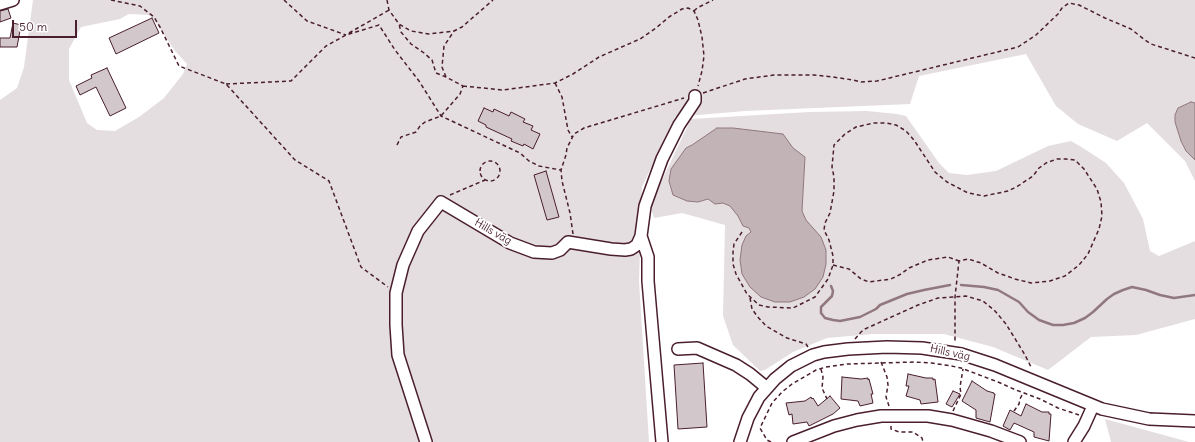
<!DOCTYPE html>
<meta charset="utf-8">
<style>
body{margin:0}
#map{position:relative;width:1195px;height:442px;overflow:hidden;background:#fff;font-family:Delius,sans-serif}
canvas{display:block}
.scale{position:absolute;left:12px;top:20px;width:65px;height:18px;box-sizing:border-box;border:2px solid #4a1f2b;border-top:0;padding-left:5px;font-size:12px;line-height:14px;white-space:nowrap;color:#4a1f2b;-webkit-text-stroke:3px #fff;paint-order:stroke}
</style>
<div id="map">
<canvas width="1195" height="442"></canvas>
<div class="scale">50 m</div>
</div>
<script>
const g = document.querySelector('canvas').getContext('2d');
g.lineJoin = 'round';
function fillPath(path, color) { g.fillStyle = color; g.fill(path, 'evenodd'); }
const toPath = rows => new Path2D(rows.map(r => 'M' + r).join(''));
function trace(path, color, width, dash) { g.strokeStyle = color; g.lineWidth = width; g.lineCap = dash ? 'butt' : 'round'; g.setLineDash(dash || []); g.stroke(path); }
function write(font, color, halo, rows, align = 'center') {
  g.font = font + ' Delius,sans-serif'; g.lineWidth = 4; g.setLineDash([]); g.textBaseline = 'middle'; g.strokeStyle = halo; g.fillStyle = color; for (const [text, x, y, turn = 0] of rows) {
    g.save(); g.translate(x, y); g.rotate((+turn || 0) * Math.PI / 180); g.textAlign = isNaN(turn) ? turn : align; if (halo) g.strokeText(text, 0, 0); g.fillText(text, 0, 0); g.restore();
  }
}
const green = toPath([
 [33,0,1195,0,1195,181,1185,161,1147,123,1117,141,1078,124,1056,106,1026,54,919,76,910,104,745,111,675,117,642,187,639,281,649,442,0,442,0,100,17,88,24,67],
 [129,14,149,15,152,17,175,51,187,64,183,74,164,98,139,117,115,131,97,130,87,123,69,80,69,49,81,27,120,19],
 [867,111,897,114,906,116,939,163,949,173,967,175,996,171,1048,146,1071,141,1083,148,1106,163,1124,183,1143,219,1150,251,1159,256,1195,241,1195,319,1136,335,1091,337,1048,370,993,347,944,334,873,334,827,338,793,352,765,370,760,371,733,345,723,316,725,225,682,213,654,218,650,205,691,119,809,112],
 [1105,419,1189,442,1111,442]
]);
const water = toPath([
 [1191,102,1195,103,1195,160,1186,151,1181,141,1175,122,1175,115,1178,108,1191,102],
 [717,128,733,128,783,134,793,148,805,157,802,211,806,220,821,237,826,250,826,264,823,277,815,289,804,297,790,302,775,302,761,297,750,287,742,274,740,260,742,245,746,236,751,232,749,228,743,226,738,216,730,206,723,203,715,204,708,199,698,202,687,201,673,195,669,181,671,169,686,148,692,145,717,128]
]);
const stream = toPath([
 [961,285,984,287,998,290,1019,302,1028,312,1039,320,1053,325,1063,325,1074,323,1085,318,1093,312,1107,299,1114,294,1123,290,1132,287,1146,290,1160,295,1174,298,1195,295],
 [831,286,833,291,832,296,821,307,821,313,825,318,833,320,840,321,860,317,876,309,880,305,907,294,924,290,950,285]
]);
const building = toPath([
 [8,9,11,18,0,22,0,11,8,9],
 [152,18,159,33,116,54,109,38,152,18],
 [13,23,21,25,17,47,0,47,0,38,10,38,13,23],
 [107,68,126,108,110,116,96,87,80,95,76,86,92,78,91,75,107,68],
 [484,108,493,112,494,109,509,116,511,112,525,119,523,122,533,126,531,130,540,134,533,149,524,144,523,146,511,141,512,139,486,127,486,125,478,121,484,108],
 [546,171,559,217,547,220,534,175,546,171],
 [703,363,707,427,678,429,674,365,703,363],
 [908,374,926,378,933,378,933,380,935,379,938,402,921,404,920,400,906,396,909,386,906,386,908,374],
 [842,377,861,379,868,378,868,380,869,379,873,394,871,394,873,403,860,406,858,401,841,399,842,377],
 [972,381,987,391,994,393,994,394,995,394,990,422,976,418,976,410,962,401,972,381],
 [953,391,960,394,952,407,946,404,953,391],
 [830,396,840,408,833,414,809,426,807,422,793,424,792,414,789,415,786,403,805,401,811,397,812,399,813,398,818,406,830,396],
 [1026,404,1042,412,1049,412,1049,414,1051,414,1049,441,1034,437,1034,432,1014,423,1010,430,1003,426,1010,410,1021,416,1026,404]
]);
const path = toPath([
 [111,0,140,6,154,17,160,27,179,66,226,84,295,160,329,181,361,267,388,287],
 [284,0,307,21,346,35],
 [387,0,389,10,399,24,411,31,429,34,454,31,462,27,493,0],
 [694,11,697,8,713,0],
 [349,33,389,10],
 [446,77,442,67,444,46,454,31],
 [555,83,562,97,568,130,572,137],
 [226,84,291,81,326,46,346,35,379,25,395,50,419,81,441,116,520,153,529,161,539,166,561,170],
 [463,86,503,90,555,83,573,74,599,57,640,39,656,28,669,17,682,9,688,8,694,11,698,20,702,37,704,56,702,71,698,86],
 [703,93,745,79,774,75,814,75,833,77,853,80,861,82,877,81,1018,47,1036,35,1058,14,1062,8,1069,3,1079,5,1105,18,1131,29,1145,40,1151,44,1195,58],
 [397,145,401,137,416,132,420,126,425,122,441,116,460,94,463,86,446,77,436,73,432,60,424,53,411,44,401,32,399,24],
 '480 171a10 10 0 1 1 20 0a10 10 0 1 1-20 0Z',
 [450,195,485,180],
 [742,232,734,244,733,252,733,264,736,274,747,294,759,305,768,307,793,308,815,297,828,279,833,265,833,256,829,240,824,230,825,223,830,213,834,191,834,177,832,167,834,145,845,134,856,127,874,123,886,123,896,125,906,131,914,140,935,172,947,182,968,193,984,196,1008,191,1018,186,1033,176,1039,168,1046,163,1057,159,1066,159,1075,160,1084,169,1097,189,1101,202,1102,216,1099,229,1088,254,1079,265,1065,276,1050,281,1031,283,1015,279,998,273,981,263,968,259,959,261,955,297,955,343],
 [573,234,570,213,562,181,561,170,566,155,567,148,574,134,584,128,684,98],
 [833,265,849,269,861,279,869,282,891,279,901,274,909,268,928,260,948,257,959,261],
 [750,298,752,309,757,316,766,326,787,338,806,344,808,347],
 [855,339,861,332,865,329,918,305,938,298,966,296,983,301,995,311,1006,324,1025,355,1032,369],
 [881,362,887,377,888,385,886,397,889,406],
 [821,369,823,377,822,388,827,399],
 [953,411,961,394,960,387,963,369],
 [1014,411,1019,404,1020,399,1023,393],
 [891,426,891,429,899,432,913,432,922,438,923,442],
 [771,442,767,440,760,428,772,403,782,392,792,384,816,370,826,367,847,364,914,362,932,363,951,366,961,368,998,382,1016,390,1040,399,1058,408,1079,415]
]);
const minor = toPath([
 [0,4,13,0],
 [641,236,648,257,648,281,662,442],
 [678,349,697,348,736,365,750,374,767,388],
 [426,442,398,355,396,325,396,293,403,265,418,231,441,202,510,243,534,252,552,253,560,250,568,242,611,249,625,250,631,249,637,245,641,236,645,206,662,159,679,125,695,101,695,96],
 [740,442,748,418,759,397,775,379,791,366,813,355,824,352,848,349,887,347,922,348,961,354,995,365,1102,409,1149,419,1195,421],
 [793,442,834,426,857,420,881,416,928,416,952,420,991,431,1020,442],
 [1074,442,1084,426,1093,406]
]);
const streetNames = [
 ["Hills väg",493,232,30],
 ["Hills väg",950,353,12]
];
fillPath(green, '#e5dee0');
fillPath(water, '#c1b3b6');
trace(water, '#91787e', 1);
trace(stream, '#91787e', 2.5);
fillPath(building, '#d2c7cb');
trace(building, '#4a1f2b', 1);
trace(minor, '#4a1f2b', 14);
trace(path, '#4a1f2b', 1.5, [4, 3]);
trace(minor, '#fff', 11);
write('11px', '#4a1f2b', '#fff', streetNames);
</script>
